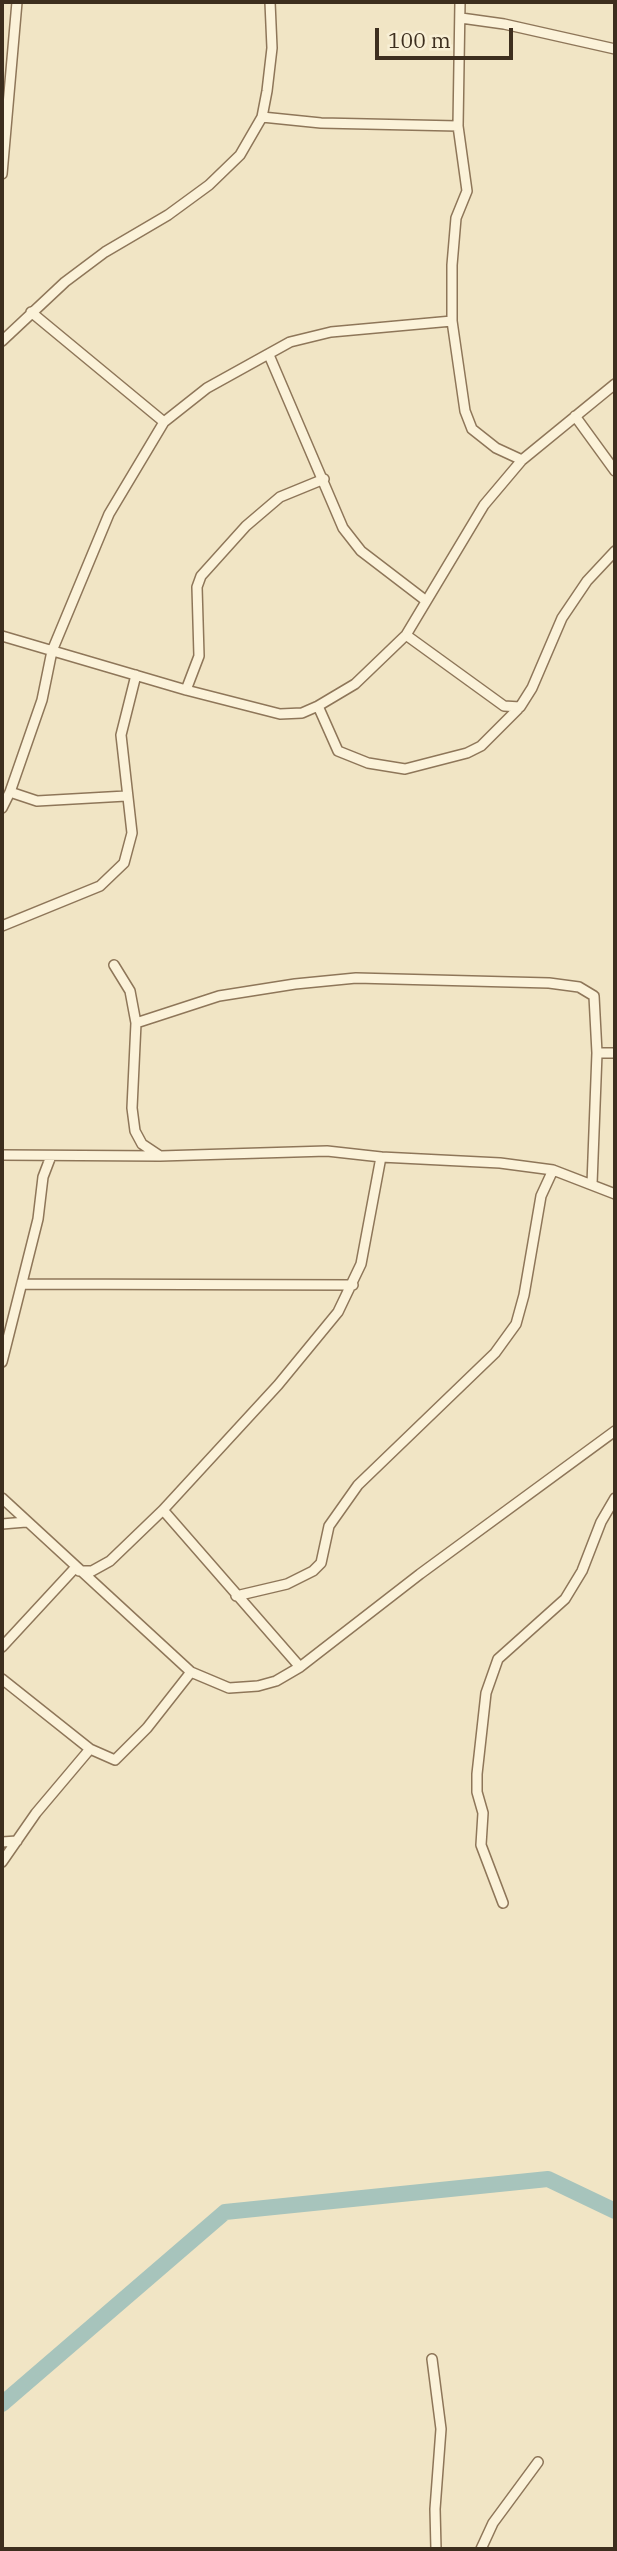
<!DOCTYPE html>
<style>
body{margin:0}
#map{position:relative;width:617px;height:2551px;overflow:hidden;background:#f1e5c5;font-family:"IBM Plex Serif",serif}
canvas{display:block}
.frame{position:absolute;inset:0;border:4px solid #3d2e1e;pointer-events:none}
.scale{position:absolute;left:375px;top:28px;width:138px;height:32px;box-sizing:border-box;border:4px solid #3d2e1e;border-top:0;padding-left:9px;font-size:21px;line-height:24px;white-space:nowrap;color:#3d2e1e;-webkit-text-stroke:5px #f8efd5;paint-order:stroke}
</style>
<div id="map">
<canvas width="617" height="2551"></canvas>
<div class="frame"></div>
<div class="scale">100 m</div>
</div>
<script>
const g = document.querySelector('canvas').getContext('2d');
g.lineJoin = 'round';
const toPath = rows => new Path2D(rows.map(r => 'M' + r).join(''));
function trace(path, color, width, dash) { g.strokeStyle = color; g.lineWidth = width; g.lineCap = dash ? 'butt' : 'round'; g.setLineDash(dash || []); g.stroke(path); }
const river = toPath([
 [2,2404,225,2212,548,2179,615,2211]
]);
const street = toPath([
 [461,18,504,24,615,49],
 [262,117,321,123,458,126],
 [2,174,17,2],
 [31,312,164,422],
 [452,321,465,411,472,429,496,448,522,460],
 [2,341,65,282,105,252,168,215,209,185,240,155,262,117,267,91,272,48,270,2],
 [269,355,343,528,361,551,425,600],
 [575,416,615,471],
 [406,635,504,706,520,707,532,688,562,618,587,581,615,551],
 [2,636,186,690,280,714,302,713,318,706,355,684,406,635,484,505,522,460,615,384],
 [186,690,199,656,197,587,201,576,246,526,280,497,324,479],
 [318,706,338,751,368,763,405,769,467,753,481,746,518,709],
 [10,792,37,801,126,796],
 [2,808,10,792,42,700,52,651,109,514,164,422,207,388,290,342,331,332,452,321,452,265,456,218,467,191,458,126,460,2],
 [2,926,100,886,124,863,132,833,121,735,136,675],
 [114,965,130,991,136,1023,132,1108,135,1131,142,1144,160,1156],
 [136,1023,219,996,295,984,356,978,549,983,579,987,594,996,597,1053],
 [2,1155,160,1156,327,1151,381,1157,500,1163,553,1170,615,1194],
 [592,1184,597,1053,615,1053],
 [22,1284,353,1285],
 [2,1362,38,1219,43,1177,51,1156],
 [2,1498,191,1672,229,1688,258,1686,276,1681,300,1667,420,1574,615,1431],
 [163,1510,300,1667],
 [2,1524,26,1522],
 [79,1571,92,1571,110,1561,163,1510,278,1385,338,1312,361,1264,381,1157],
 [236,1596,287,1584,313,1571,321,1563,329,1526,358,1485,495,1353,516,1324,524,1295,541,1196,553,1170],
 [2,1647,75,1568],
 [2,1679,90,1749,115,1760,147,1728,191,1672],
 [2,1842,17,1841],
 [2,1862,36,1813,90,1749],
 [503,1903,481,1845,483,1813,477,1792,477,1774,486,1693,498,1659,565,1599,582,1571,601,1522,615,1498],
 [432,2359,441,2429,435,2509,436,2549],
 [481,2549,493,2523,538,2462]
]);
trace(river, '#a7c4bc', 16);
trace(street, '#8e7659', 12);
trace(street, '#fbf2d9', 9);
</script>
